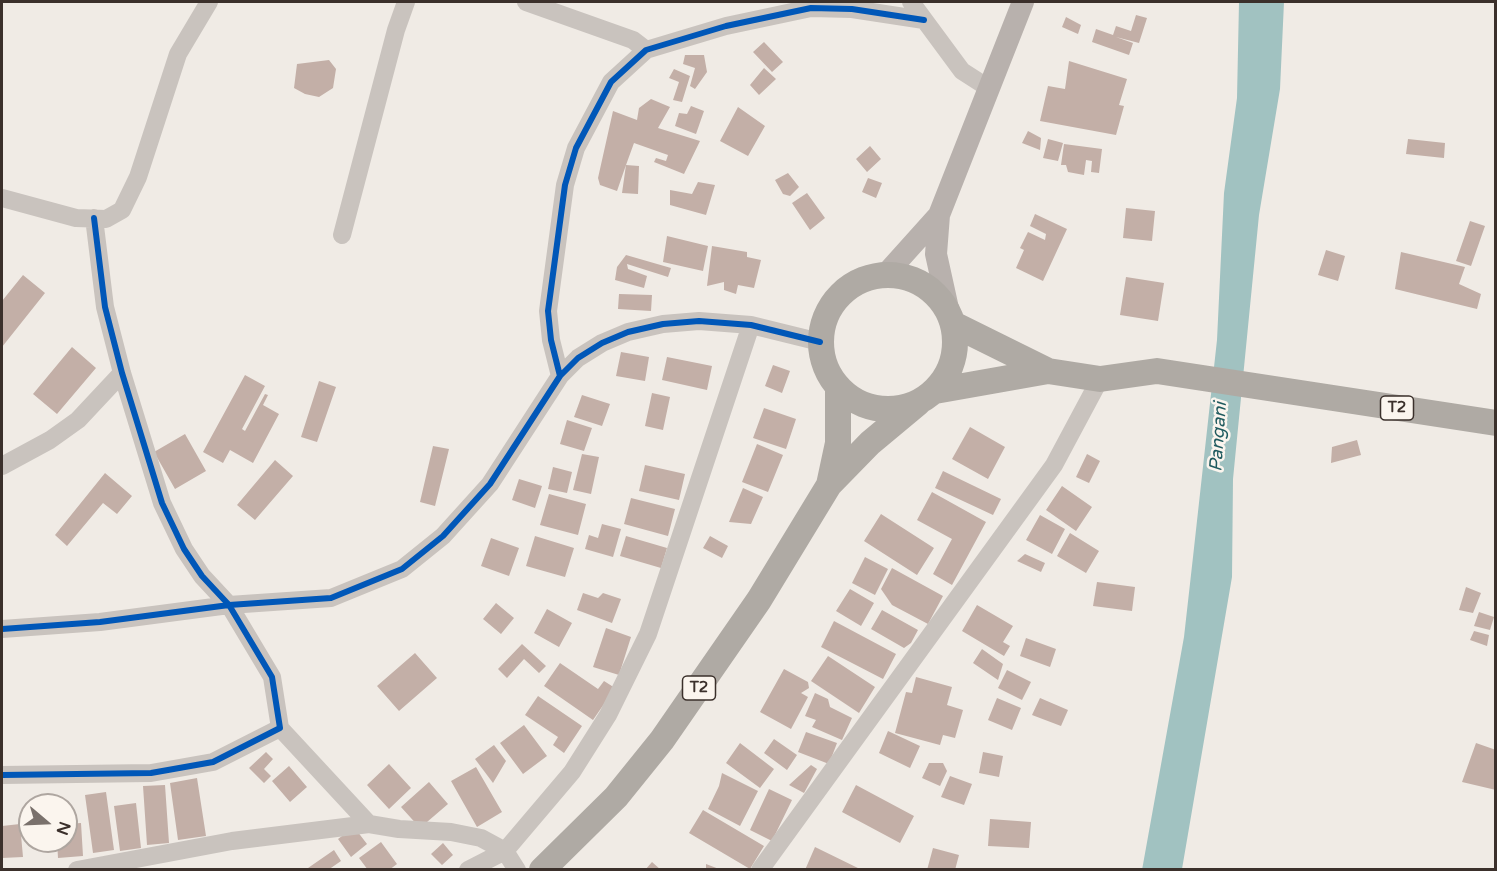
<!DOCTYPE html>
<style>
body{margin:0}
#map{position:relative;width:1497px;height:871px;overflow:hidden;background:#f0ebe5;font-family:"Varela Round",sans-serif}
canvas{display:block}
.frame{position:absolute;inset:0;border:3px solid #3b302b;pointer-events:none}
.north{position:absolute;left:18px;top:793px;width:60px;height:60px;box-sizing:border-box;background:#fbf5ee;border:2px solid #aea6a0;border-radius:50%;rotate:109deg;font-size:16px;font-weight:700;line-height:24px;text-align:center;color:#3b302b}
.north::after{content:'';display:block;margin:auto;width:21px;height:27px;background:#7a716c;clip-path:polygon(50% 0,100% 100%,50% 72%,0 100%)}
</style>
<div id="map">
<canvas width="1497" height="871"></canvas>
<div class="frame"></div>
<div class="north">N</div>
</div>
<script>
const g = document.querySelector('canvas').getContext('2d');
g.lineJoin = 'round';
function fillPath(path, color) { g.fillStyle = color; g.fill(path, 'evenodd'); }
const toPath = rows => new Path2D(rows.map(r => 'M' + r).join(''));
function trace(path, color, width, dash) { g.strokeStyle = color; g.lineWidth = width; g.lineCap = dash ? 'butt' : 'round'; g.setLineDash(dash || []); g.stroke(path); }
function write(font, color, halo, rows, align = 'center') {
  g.font = font + ' "Varela Round",sans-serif'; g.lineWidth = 5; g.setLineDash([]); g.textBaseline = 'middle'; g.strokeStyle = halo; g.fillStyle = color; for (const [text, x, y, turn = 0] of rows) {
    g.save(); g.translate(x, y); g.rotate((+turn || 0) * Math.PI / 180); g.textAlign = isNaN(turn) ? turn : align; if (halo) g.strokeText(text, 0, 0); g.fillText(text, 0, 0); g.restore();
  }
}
const water = toPath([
 [1239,2,1284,2,1280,89,1259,215,1233,479,1232,577,1182,869,1142,870,1184,637,1193,557,1217,340,1224,193,1237,98]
]);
const building = toPath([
 [1136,15,1147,18,1139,43,1116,37,1133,43,1129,55,1092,42,1096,29,1113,35,1116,26,1131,31],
 [1066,17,1081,25,1078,34,1062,27],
 [764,42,783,62,772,72,753,52],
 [685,55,704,55,707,72,695,89,690,86,695,68,683,64],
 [329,60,336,69,333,88,319,97,305,94,294,88,297,64],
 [1069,61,1127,79,1119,105,1124,106,1116,135,1040,121,1048,86,1065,89],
 [764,68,776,79,759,95,750,85],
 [674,69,690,76,682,102,673,100,679,82,669,78],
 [651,99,670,107,658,128,700,141,684,174,654,162,656,158,666,161,668,155,634,143,626,165,639,166,638,194,622,193,626,165,617,191,600,185,598,178,613,111,637,120,639,108],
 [691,106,704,111,696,134,675,126,679,113,687,114],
 [738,107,765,126,748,156,720,141],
 [1028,131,1041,138,1040,150,1022,143],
 [1048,139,1063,143,1058,161,1043,158],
 [1408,139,1445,143,1444,158,1406,154],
 [1064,144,1102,149,1099,173,1091,172,1092,161,1086,160,1084,175,1068,172,1066,165,1061,165],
 [870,146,881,159,867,172,856,159],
 [788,173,799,187,790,196,783,194,775,180],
 [868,178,882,183,876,198,862,192],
 [698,182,715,185,706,215,670,205,670,190,692,194],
 [807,193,825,218,810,230,792,203],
 [1126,208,1155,211,1152,241,1123,238],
 [1035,214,1067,229,1043,281,1016,268,1024,250,1020,248,1028,232,1045,240,1046,234,1030,226],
 [1470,221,1485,226,1471,266,1456,261],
 [667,236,708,246,703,271,663,262],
 [712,246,747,252,747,257,761,260,754,288,738,285,736,294,724,290,724,282,707,286],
 [1326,250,1345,256,1338,281,1318,275],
 [1401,252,1465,267,1459,284,1481,294,1477,309,1395,289],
 [626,255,671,268,668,277,627,264,628,269,647,276,644,288,615,280,617,267],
 [23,275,45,293,2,347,2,301],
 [1126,277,1164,283,1158,321,1120,315],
 [619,294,652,295,651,311,618,309],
 [72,347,96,368,57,414,33,394],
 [621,352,649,357,645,381,616,376],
 [667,357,712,366,707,390,662,380],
 [773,365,790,371,782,393,765,386],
 [245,375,265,386,242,429,245,431,265,394,268,395,263,405,279,414,253,463,230,450,223,463,203,452],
 [319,381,336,387,317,442,301,437],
 [652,393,670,397,663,430,645,426],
 [582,395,610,404,602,426,574,417],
 [764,408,796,419,786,449,753,438],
 [567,420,592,428,584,451,560,444],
 [970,427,1005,447,988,479,952,459],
 [185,434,206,471,175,489,154,452],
 [1357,440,1361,455,1331,463,1332,447],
 [757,444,783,455,768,492,742,482],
 [433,446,449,449,435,506,420,502],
 [582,454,599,457,591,494,573,490],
 [1087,454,1100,461,1089,483,1076,477],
 [275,460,293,476,255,520,237,505],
 [645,465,685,474,679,500,639,491],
 [553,467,572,472,567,493,548,489],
 [943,471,1001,499,993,515,935,488],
 [105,473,132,496,117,514,103,503,67,546,55,535],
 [519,479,542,486,535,508,512,500],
 [1062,486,1092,507,1076,531,1046,510],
 [743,488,763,497,751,524,729,522],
 [932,492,986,522,952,585,933,574,952,539,917,520],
 [549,494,586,504,578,535,540,525],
 [631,498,675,509,668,536,624,524],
 [881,514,934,548,917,575,864,541],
 [1040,515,1065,529,1052,554,1026,540],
 [602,524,621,529,613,557,585,549,589,535,598,538],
 [1070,533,1099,551,1086,573,1057,556],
 [535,536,574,548,565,577,526,566],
 [626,536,667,548,661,568,620,556],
 [710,536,728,546,722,558,703,548],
 [491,538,519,548,509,576,481,566],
 [1025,554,1045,563,1041,572,1017,561],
 [865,557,888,569,875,595,852,583],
 [892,568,943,596,928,624,892,605,881,589],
 [1097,582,1135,587,1132,611,1093,606],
 [1466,587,1481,593,1473,613,1459,610],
 [850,589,874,603,861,626,836,611],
 [583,593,598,598,603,593,621,599,612,623,577,610],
 [496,603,514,618,501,634,483,619],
 [977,605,1013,626,1003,642,1010,646,1004,656,962,631],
 [547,609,572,623,559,647,534,633],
 [882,610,918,630,911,643,904,648,871,629],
 [1479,612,1494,617,1490,630,1474,626],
 [834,621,896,654,883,679,821,647],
 [606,628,631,637,619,675,593,667],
 [1474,631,1489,635,1487,646,1470,640],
 [1026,638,1056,649,1050,667,1020,656],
 [522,644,546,666,539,673,524,659,507,678,498,669],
 [982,649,1003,664,998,680,973,663],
 [415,653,437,678,399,711,377,686],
 [828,656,875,687,859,713,811,681],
 [560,663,598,689,604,681,615,688,593,720,544,686],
 [784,669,808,682,809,688,801,693,808,697,791,729,760,712],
 [1007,670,1031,682,1022,700,998,688],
 [916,677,952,687,947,705,963,710,955,738,943,735,940,745,895,733,906,692,912,693],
 [815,693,828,699,830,707,852,718,842,740,812,727,816,720,805,716],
 [538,696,582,726,564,753,553,745,558,737,525,715],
 [997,698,1021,708,1012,730,988,720],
 [1040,698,1068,710,1061,726,1032,715],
 [524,725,547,756,523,774,500,743],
 [888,731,920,746,910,768,879,753],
 [806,732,837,743,829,764,798,752],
 [774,739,797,755,787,770,764,753],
 [740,743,774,769,760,788,726,763],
 [1476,743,1496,750,1496,790,1462,782],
 [494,745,506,761,493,783,475,759],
 [266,752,273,759,264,769,271,776,264,783,249,768],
 [983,752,1003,756,999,777,979,773],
 [929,763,943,763,947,771,940,786,922,778],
 [389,764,411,788,389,809,367,785],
 [811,765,817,769,804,793,789,785],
 [289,766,307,787,290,802,272,781],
 [476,767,502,812,477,827,451,781],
 [722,773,758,791,740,826,708,809,719,786],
 [950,776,972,784,964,805,941,797],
 [197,778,206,836,178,840,170,783],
 [429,782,448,804,420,828,401,807],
 [165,785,169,843,147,845,143,786],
 [856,785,914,816,900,843,842,812],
 [769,789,792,800,772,841,750,830],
 [106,792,114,850,93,853,85,795],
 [136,803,141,848,120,851,114,806],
 [703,810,764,846,750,869,689,833],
 [990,819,1031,822,1029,848,988,846],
 [81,823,83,856,58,858,57,841,66,841,66,824],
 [20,824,23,857,2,858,2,826],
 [354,827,367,844,351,857,338,839],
 [381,842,397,864,389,870,368,870,359,858],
 [443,843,453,855,442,865,431,854],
 [815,847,862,870,805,870],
 [933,848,959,855,955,870,927,870],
 [334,850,341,861,328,870,308,868],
 [652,862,661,870,645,870],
 [706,864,719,869,719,870,706,870]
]);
const minor = toPath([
 [526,2,633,40,646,50],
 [911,2,962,71,990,89],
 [2,198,76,218,106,219,122,210,138,177,178,54,209,2],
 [342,235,396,30,406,2],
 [560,376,551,340,548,311,565,185,576,148,611,82,646,50,726,26,811,8,852,9,924,20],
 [2,466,50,440,78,420,122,373],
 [2,629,100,622,229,605,331,598,402,569,443,536,490,484,560,376,578,358,602,343,628,332,663,324,699,321,751,325,820,342],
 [280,728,369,824],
 [2,775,151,773,213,762,280,728,272,677,229,605,202,576,184,549,162,503,122,373,105,307,94,218],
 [77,870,232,841,369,824,399,829,451,832,481,838,505,851,517,870],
 [468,870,505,851,572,772,608,715,648,634,751,325],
 [760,870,1054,465,1100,379]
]);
const major = toPath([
 [886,274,939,215],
 [949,313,936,254,939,215,1023,2]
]);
const highway = toPath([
 '821 342a67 67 0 1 1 134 0a67 67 0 1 1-134 0Z',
 [953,324,1048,371,1100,379,1157,371,1496,423],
 [935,391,1048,371],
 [829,485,838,443,838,389],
 [542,870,616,797,662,740,759,600,829,485,870,443,918,403]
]);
const cycleway = toPath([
 [560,376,551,340,548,311,565,185,576,148,611,82,646,50,726,26,811,8,852,9,924,20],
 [2,629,100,622,229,605,331,598,402,569,443,536,490,484,560,376,578,358,602,343,628,332,663,324,699,321,751,325,820,342],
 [2,775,151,773,213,762,280,728,272,677,229,605,202,576,184,549,162,503,122,373,105,307,94,218]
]);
const shields = [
 [1397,408,33],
 [699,688,33]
];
const shieldNames = [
 ["T2",1397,408],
 ["T2",699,688]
];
const waterNames = [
 ["Pangani",1219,437,-86]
];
fillPath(water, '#a1c2c1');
fillPath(building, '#c3afa7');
trace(minor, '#c9c3be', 18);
trace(major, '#b8b1ad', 22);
trace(highway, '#afaaa4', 26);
trace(cycleway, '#0057b8', 6);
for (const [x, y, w] of shields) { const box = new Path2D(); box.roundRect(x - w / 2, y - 12, w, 24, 4.5); g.fillStyle = '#fbf5ee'; g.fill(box); trace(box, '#3b302b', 1.5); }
write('bold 15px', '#3b302b', null, shieldNames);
write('italic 18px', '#1f5a5e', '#fbf5ee', waterNames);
</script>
